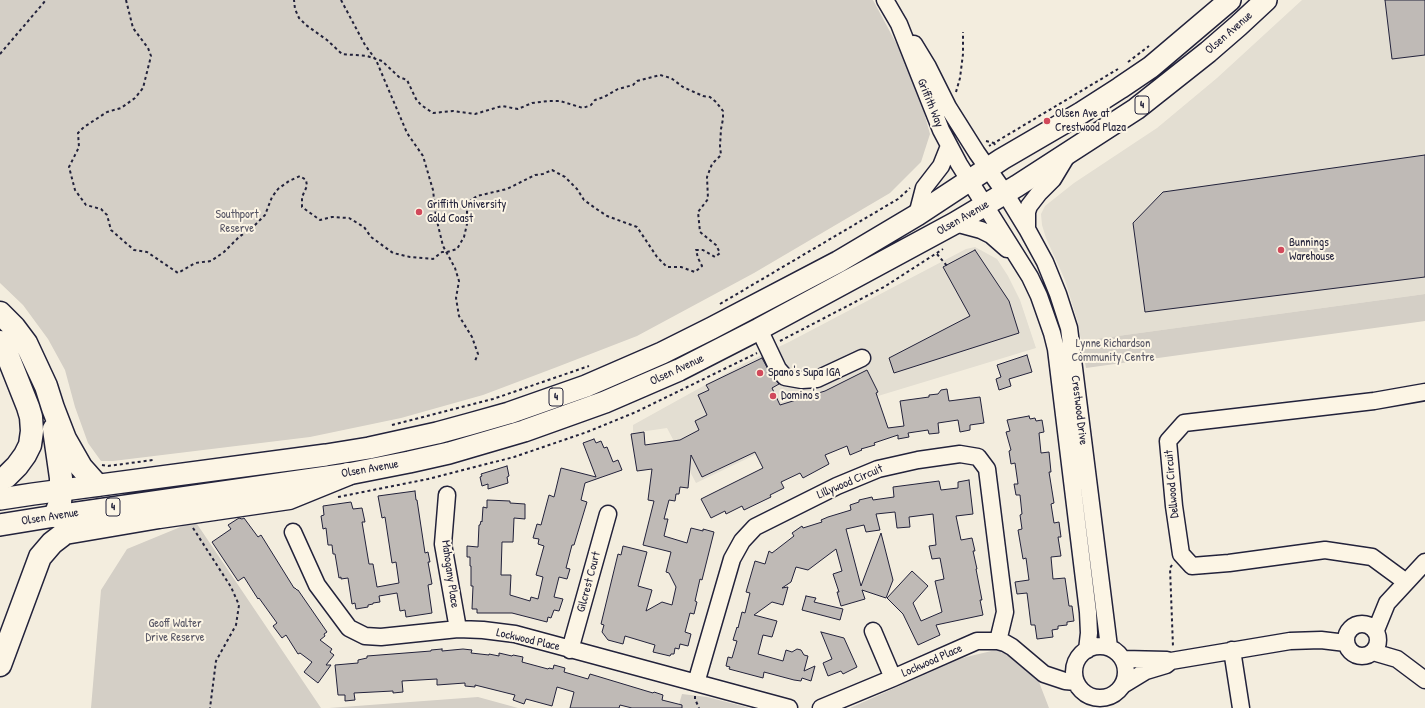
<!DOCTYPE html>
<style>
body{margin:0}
canvas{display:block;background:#f3edde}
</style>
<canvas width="1425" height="708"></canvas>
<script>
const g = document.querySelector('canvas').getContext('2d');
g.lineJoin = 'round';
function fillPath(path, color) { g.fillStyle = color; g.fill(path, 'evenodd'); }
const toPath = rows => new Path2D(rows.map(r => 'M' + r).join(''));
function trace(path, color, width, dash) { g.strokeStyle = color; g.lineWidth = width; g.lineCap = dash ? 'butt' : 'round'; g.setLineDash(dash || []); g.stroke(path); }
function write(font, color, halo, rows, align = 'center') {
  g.font = font + ' "Patrick Hand",sans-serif'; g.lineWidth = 4; g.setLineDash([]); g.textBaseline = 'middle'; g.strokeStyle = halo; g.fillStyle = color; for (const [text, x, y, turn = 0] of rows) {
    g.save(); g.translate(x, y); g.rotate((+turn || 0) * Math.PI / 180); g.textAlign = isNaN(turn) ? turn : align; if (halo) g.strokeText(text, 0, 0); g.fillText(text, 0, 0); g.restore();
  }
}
const built = toPath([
 [1302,0,1425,0,1425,294,1081,341,1078,323,1065,280,1046,238,1042,225,1041,214,1045,206,1074,183,1157,128,1217,78],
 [975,247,997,259,1008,276,1020,300,1036,348,878,396,696,483,667,428,633,433,633,425,743,364,789,342,966,249]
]);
const green = toPath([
 [0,0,873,0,903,56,920,98,930,134,921,162,890,193,754,273,637,336,557,367,483,395,401,418,310,437,113,461,101,461,88,443,75,407,65,370,48,339,23,305,0,283],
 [1425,294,1425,321,1086,368,1081,341],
 [195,521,321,708,91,708,101,590,127,549],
 [1000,649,1039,682,1049,708,850,708,962,658],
 [682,694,707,697,750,708,678,708],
 [478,697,518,708,329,708]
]);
const building = toPath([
 [1385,0,1425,0,1425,55,1392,59,1385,0],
 [1425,155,1425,277,1145,312,1133,223,1163,192,1425,155],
 [975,250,1009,301,1019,333,894,373,889,358,970,316,943,267,975,250],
 [1027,355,1032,372,1009,379,1011,386,999,390,996,379,1001,377,997,365,1027,355],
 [762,358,770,373,779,384,772,388,780,405,825,391,867,370,878,392,876,393,888,428,904,426,900,401,929,397,929,395,938,394,941,390,947,389,949,401,980,397,984,423,970,425,970,430,960,432,958,420,938,423,939,433,929,434,928,430,908,433,909,437,898,439,898,435,874,443,875,445,861,449,862,450,850,455,847,446,825,455,829,464,803,478,800,473,781,482,784,488,770,495,771,497,744,510,742,506,726,514,725,511,711,518,701,499,763,468,755,452,702,477,691,455,688,488,680,487,679,494,676,494,675,501,669,500,664,519,668,519,664,536,687,543,691,528,703,531,703,529,714,532,702,580,700,579,695,601,697,602,694,614,690,613,685,632,691,634,688,646,680,644,679,649,675,648,674,654,671,654,670,656,653,652,655,645,625,636,623,644,608,640,602,632,604,625,601,624,618,554,621,555,623,546,647,552,638,586,652,590,646,611,662,602,672,605,676,587,669,573,666,572,671,552,643,545,654,501,648,500,652,469,637,471,631,434,644,432,645,445,680,440,699,430,695,421,707,415,698,395,709,390,706,385,762,358],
 [1029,416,1030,419,1035,418,1036,421,1042,420,1044,432,1039,433,1041,453,1049,452,1051,472,1049,472,1054,503,1051,504,1054,523,1059,522,1061,537,1058,537,1061,556,1051,557,1053,579,1065,578,1069,606,1072,606,1074,621,1067,622,1067,625,1058,626,1058,629,1052,630,1053,637,1037,639,1035,625,1031,625,1027,593,1017,594,1015,582,1029,580,1026,558,1023,559,1018,530,1022,529,1020,515,1022,514,1020,495,1016,495,1014,484,1018,484,1015,463,1011,464,1009,451,1011,450,1006,432,1010,431,1007,420,1029,416],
 [594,439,596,443,601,441,604,448,607,447,613,462,618,460,622,470,585,483,581,500,587,502,574,545,572,545,566,568,570,569,567,579,559,577,554,597,563,599,559,611,554,610,551,618,548,617,547,622,512,613,477,613,477,609,472,609,473,586,471,586,471,566,470,566,470,557,467,557,467,546,478,547,479,525,480,525,481,521,482,522,483,507,487,508,487,500,510,501,510,503,525,504,525,519,514,518,513,542,502,542,501,575,511,575,510,595,530,601,531,597,538,599,543,577,536,575,544,546,538,544,539,539,533,538,537,524,541,525,549,495,554,497,561,468,596,477,583,443,594,439],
 [507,466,509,476,507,477,508,483,488,489,488,484,482,486,480,477,482,476,481,474,507,466],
 [969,480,973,514,956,516,961,540,972,538,975,551,973,551,977,569,976,569,982,600,980,600,983,615,936,625,940,635,918,645,903,614,887,598,912,571,928,586,913,603,921,621,942,612,935,581,944,579,940,558,932,559,929,546,936,545,933,514,909,517,910,527,897,528,895,512,876,514,880,530,866,532,864,525,846,529,861,586,881,533,893,580,886,598,862,590,865,599,841,606,837,592,839,592,833,574,842,571,836,549,808,570,796,567,791,582,782,588,788,587,783,605,772,602,754,615,777,621,772,637,763,635,758,654,783,661,786,650,792,652,797,649,801,650,804,655,808,656,804,671,815,666,811,681,802,678,801,681,794,680,764,672,763,678,729,669,730,667,726,666,728,657,732,658,737,641,733,640,737,627,738,628,742,612,745,613,750,593,746,592,755,561,765,564,769,551,772,553,794,536,792,533,802,526,803,528,822,522,821,520,828,517,851,510,850,505,859,502,859,500,872,497,873,500,894,497,893,487,939,481,941,490,958,488,958,482,969,480],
 [415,491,416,500,417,500,425,553,428,552,430,562,428,562,432,584,428,585,432,613,406,617,405,610,400,611,397,593,379,596,380,602,373,603,373,604,368,605,368,607,356,609,355,603,352,604,348,578,341,579,341,577,339,578,335,554,333,554,332,545,328,545,326,528,323,529,321,516,324,515,323,506,351,502,353,509,362,508,365,522,362,522,369,564,373,564,377,587,399,583,396,562,392,563,385,517,382,518,378,496,415,491],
 [239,518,242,519,244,518,258,537,261,535,294,588,295,588,297,590,298,590,327,632,324,634,325,636,320,640,332,649,330,652,334,655,326,665,331,665,318,683,304,672,312,662,300,653,298,654,286,635,282,638,273,626,277,623,259,598,258,599,244,577,238,581,212,542,231,529,228,525,239,518],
 [806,596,816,598,814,602,843,609,840,620,802,610,806,596],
 [821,632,844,638,857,667,843,674,841,671,828,676,823,663,832,659,821,632],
 [442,649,442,651,463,649,472,650,471,653,489,655,489,654,499,656,499,653,512,656,513,655,523,657,522,662,548,669,549,668,553,669,554,665,565,668,564,672,588,679,590,674,653,693,654,692,663,695,662,700,682,705,682,708,632,708,620,705,619,708,570,708,574,692,557,687,552,706,526,699,524,704,513,700,515,695,475,685,475,687,465,686,465,683,437,685,437,679,402,681,403,692,393,693,393,691,354,693,355,700,345,701,345,695,338,695,335,665,358,663,358,660,367,658,367,656,431,651,431,650,442,649]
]);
const path = toPath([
 [126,0,133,28,148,48,151,56,143,88,135,98,121,108,107,112,84,127,78,133,79,147,69,167,75,190,86,205,101,209,107,215,111,230,134,250,147,252,178,273,195,263,211,261,224,252,239,237,255,225,265,215,272,197,278,189,289,181,300,176,306,180,307,186,302,197,302,207,320,220,332,217,349,218,364,227,371,237,393,253,410,257,433,259,442,252,447,252,457,249,464,237,467,224,467,208,470,201,477,196,507,189,535,175,543,174,552,170,565,177,577,189,584,200,595,208,607,216,637,227,657,257,667,267,681,267,695,272,702,266,698,258,696,250,703,250,715,257,720,253,716,245,700,232,698,212,708,199,707,177,712,164,721,155,720,146,721,129,723,119,723,111,716,102,710,97,703,96,694,92,683,87,671,78,660,75,637,81,633,85,618,89,604,97,595,100,591,105,583,108,560,101,548,101,532,103,518,109,502,106,475,114,453,111,433,113,421,105,416,99,407,80,399,77,382,61,367,56,342,54,327,40,306,25,299,18,295,9,294,0],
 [341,0,365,45,376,60,407,133,423,156,433,190,436,217,443,246,455,268,459,281,456,298,459,316,472,337,478,354,475,361],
 [0,54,46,0],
 [1128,62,1149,46],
 [956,92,960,78,963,54,963,32],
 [986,141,994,143,989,146],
 [995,145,994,143,1118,69],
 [937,254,947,266],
 [720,304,898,199,910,188],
 [780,341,884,287,943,249],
 [392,425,493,399,589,366],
 [102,465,108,466,153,460],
 [338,497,428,479,514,457,587,432,636,412,757,353],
 [193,528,231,587,239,605,236,625,216,661,210,708],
 [1172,565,1170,568,1173,647],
 [695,696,695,699,699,708]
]);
const minor = toPath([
 [885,0,899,24,941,130,959,164,1030,277,1039,296,1052,333,1056,349,1088,612,1089,633,1087,650],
 [914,44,928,67,948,107,977,153,1005,193,1027,229,1045,262,1058,294,1069,328,1109,647],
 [917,215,924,188,941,166,949,146],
 [955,223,981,230,991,235,1007,249],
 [1027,229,1027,212,1029,206,1039,193,1053,179,1068,154],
 [759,329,778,369,785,377,802,380,817,379,862,358],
 [447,495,443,544,458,629],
 [293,532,317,585,349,628,365,636,381,637,458,629,483,630,515,634,789,708],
 [1406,582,1372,557,1325,550,1229,563,1192,566,1181,554,1174,506,1168,441,1184,423,1374,401,1425,392],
 '1346 640a16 16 0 1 1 32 0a16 16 0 1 1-32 0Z',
 [1376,630,1387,603,1425,562],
 [873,631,893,678],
 '1074 672a26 26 0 1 1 52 0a26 26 0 1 1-52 0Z',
 [570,650,608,514],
 [1232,650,1241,708],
 [1373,652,1397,659,1425,680],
 [1123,659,1167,660],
 [696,683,732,559,742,541,755,527,837,486,878,469,918,460,960,454,978,457,987,469,1005,612,998,641],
 [1123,685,1146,671,1166,665,1171,661,1290,641,1321,640,1346,643],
 [821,708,893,678,977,641,998,641,1005,643,1012,647,1044,674,1065,681,1076,682]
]);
const major = toPath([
 [0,499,33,494,326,455,369,448,437,433,470,424,509,413,586,386,662,353,712,328,838,262,917,215,1002,159,1081,113,1120,88,1151,67,1230,0],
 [0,525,55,516,348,474,409,462,449,453,524,431,605,402,679,370,759,329,955,223,1017,186,1136,109,1208,52,1238,26,1266,0]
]);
const highway = toPath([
 [0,313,14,327,26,343,46,386,53,408,65,439,81,467,97,485],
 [0,342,7,354,28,407,31,417,32,431,30,445,25,455,17,466,6,477,0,479],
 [54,429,61,478,61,490,60,503,55,516],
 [0,665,40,557,52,543,65,533,159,517,289,498,348,474]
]);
const markers = [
 [1047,121,4,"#d1495b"],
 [419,212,4,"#d1495b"],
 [1281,250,4,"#d1495b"],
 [760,373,4,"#d1495b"],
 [773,396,4,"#d1495b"]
];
const shields = [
 [1142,105,14],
 [556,397,14],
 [113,507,14]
];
const shieldNames = [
 ["4",1142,105],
 ["4",556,397],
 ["4",113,507]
];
const streetNames = [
 ["Olsen Avenue",1229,33,-41],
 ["Griffith Way",930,103,68],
 ["Olsen Avenue",963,218,-30],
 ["Olsen Avenue",677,370,-25],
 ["Crestwood Drive",1079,410,83],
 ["Olsen Avenue",370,469,-10],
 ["Lillywood Circuit",850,482,-23],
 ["Dellwood Circuit",1172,484,-95],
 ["Olsen Avenue",50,517,-9],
 ["Mahogany Place",450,574,82],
 ["Gilcrest Court",589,582,-75],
 ["Lockwood Place",528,640,13],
 ["Lockwood Place",932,661,-24]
];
const poiNames = [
 ["Olsen Ave at",1055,114],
 ["Crestwood Plaza",1055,128],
 ["Griffith University",427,205],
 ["Gold Coast",427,219],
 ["Bunnings",1289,243],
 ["Warehouse",1289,257],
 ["Spano's Supa IGA",768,373],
 ["Domino's",781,396]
];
const parkNames = [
 ["Southport",237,215],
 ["Reserve",237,229],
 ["Lynne Richardson",1113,344],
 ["Community Centre",1113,358],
 ["Geoff Walter",175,624],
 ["Drive Reserve",175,638]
];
fillPath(built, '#e3ded2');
fillPath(green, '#d4cfc6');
fillPath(building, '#bfbab6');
trace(building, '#22223b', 1);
trace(minor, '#22223b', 19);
trace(major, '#22223b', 24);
trace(highway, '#22223b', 25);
trace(path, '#22223b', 2, [3, 3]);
trace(minor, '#fcf5e5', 16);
trace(major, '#fcf5e5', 21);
trace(highway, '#fcf5e5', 22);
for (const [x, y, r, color] of markers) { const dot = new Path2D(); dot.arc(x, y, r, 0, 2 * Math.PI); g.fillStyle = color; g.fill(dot); trace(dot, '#fcf5e5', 1.5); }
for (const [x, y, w] of shields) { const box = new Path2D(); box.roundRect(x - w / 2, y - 9, w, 18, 3); g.fillStyle = '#fcf5e5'; g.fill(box); trace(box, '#22223b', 1); }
write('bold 11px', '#22223b', null, shieldNames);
write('12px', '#22223b', '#fcf5e5', streetNames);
write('12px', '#22223b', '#fcf5e5', poiNames, 'left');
write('12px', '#575665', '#fcf5e5', parkNames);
</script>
